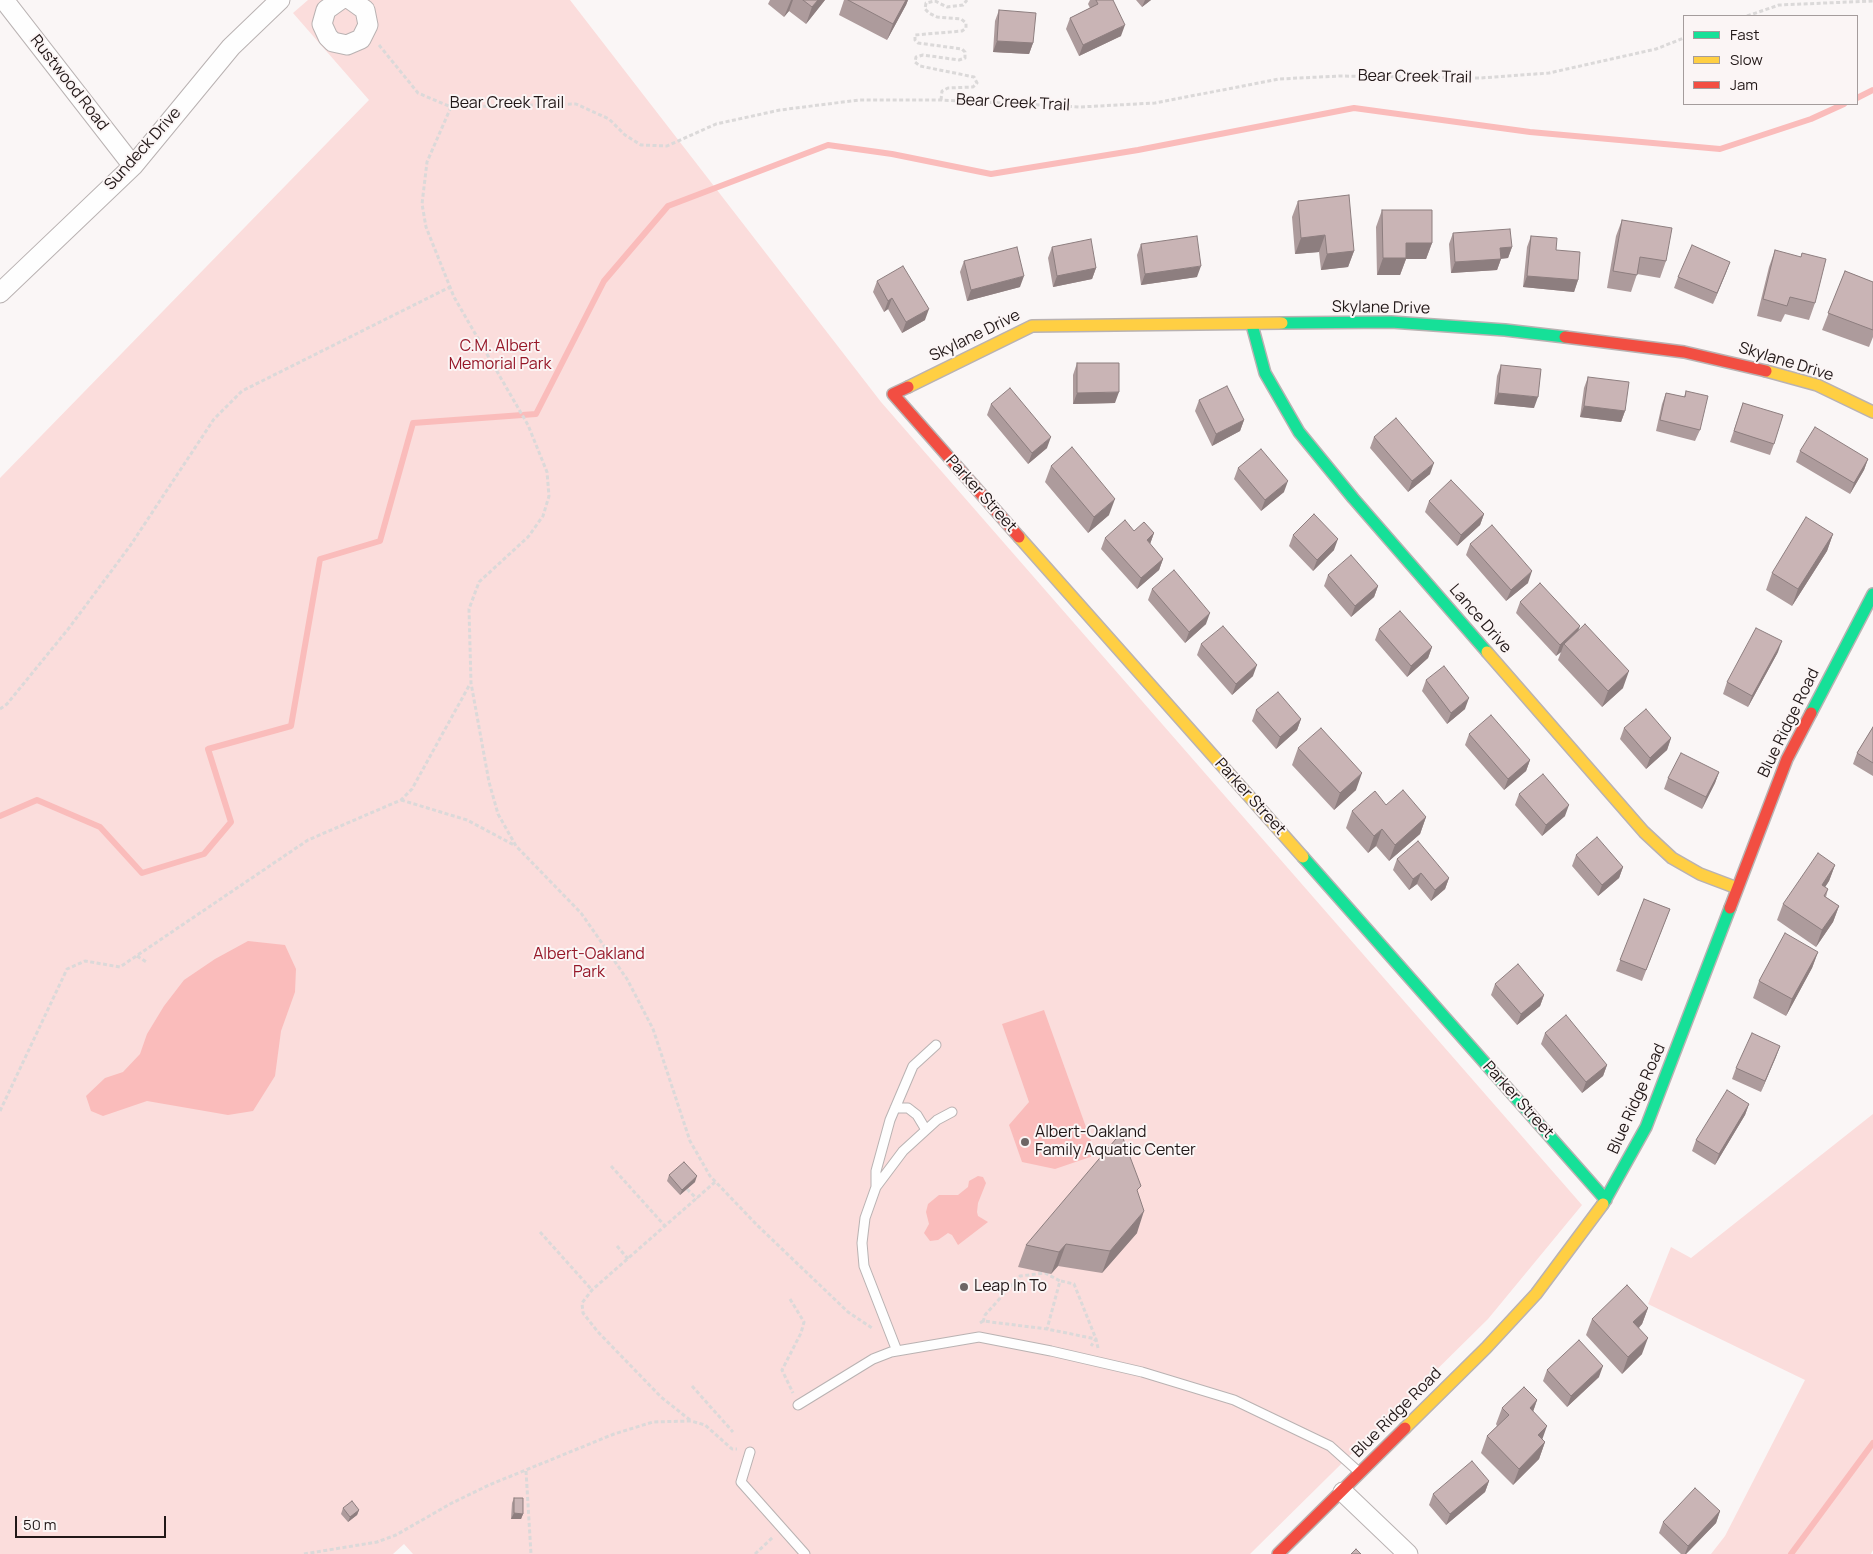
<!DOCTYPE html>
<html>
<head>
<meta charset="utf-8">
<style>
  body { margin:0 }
  #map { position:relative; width:1873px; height:1554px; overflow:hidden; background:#faf6f6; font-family:Manrope,sans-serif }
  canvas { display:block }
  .legend { position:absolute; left:1683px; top:15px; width:175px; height:90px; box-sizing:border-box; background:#fbf5f5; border:1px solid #a49c9c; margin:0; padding:6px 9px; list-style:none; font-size:15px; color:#211717 }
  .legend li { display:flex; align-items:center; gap:10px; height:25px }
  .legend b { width:25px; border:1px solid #a49c9c }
  .scale { position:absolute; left:15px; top:1516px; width:151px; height:22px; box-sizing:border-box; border:2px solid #211717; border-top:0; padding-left:6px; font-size:15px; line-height:18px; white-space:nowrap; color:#211717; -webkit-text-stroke:4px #fbf5f5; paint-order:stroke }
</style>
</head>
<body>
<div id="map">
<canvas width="1873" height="1554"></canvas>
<ul class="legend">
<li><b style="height:6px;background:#16e098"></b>Fast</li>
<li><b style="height:6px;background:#ffcf43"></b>Slow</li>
<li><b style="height:6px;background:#f24e42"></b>Jam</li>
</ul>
<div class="scale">50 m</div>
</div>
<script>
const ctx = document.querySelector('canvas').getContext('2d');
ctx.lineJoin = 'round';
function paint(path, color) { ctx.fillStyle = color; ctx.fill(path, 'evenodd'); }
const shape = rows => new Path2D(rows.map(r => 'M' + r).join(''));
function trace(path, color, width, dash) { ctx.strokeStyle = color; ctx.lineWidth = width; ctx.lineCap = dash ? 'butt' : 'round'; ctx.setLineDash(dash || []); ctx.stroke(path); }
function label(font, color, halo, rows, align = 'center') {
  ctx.font = font + ' Manrope,sans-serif'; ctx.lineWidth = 4; ctx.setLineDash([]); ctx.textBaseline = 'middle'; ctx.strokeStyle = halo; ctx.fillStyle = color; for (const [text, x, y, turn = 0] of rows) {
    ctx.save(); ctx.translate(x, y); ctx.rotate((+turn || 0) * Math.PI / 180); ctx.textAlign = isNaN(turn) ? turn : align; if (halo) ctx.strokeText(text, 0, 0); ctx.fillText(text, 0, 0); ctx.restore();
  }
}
const green = shape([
  [308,0,570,0,881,402,1582,1205,1488,1319,1250,1554,413,1554,404,1544,393,1554,0,1554,0,478,369,100,293,13],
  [1873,1114,1873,1550,1871,1554,1711,1554,1725,1536,1805,1380,1648,1304,1671,1247,1691,1258]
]);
const water = shape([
  [248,941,285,945,296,969,295,992,281,1031,275,1076,253,1111,228,1115,147,1101,103,1116,91,1111,86,1096,105,1078,123,1072,140,1054,147,1034,164,1006,184,980,215,959],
  [1044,1010,1096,1155,1055,1169,1022,1162,1009,1125,1029,1102,1002,1024],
  [978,1176,983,1177,986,1183,978,1203,977,1212,978,1216,988,1222,958,1245,952,1235,948,1233,938,1240,930,1241,924,1233,929,1224,926,1212,928,1204,939,1195,958,1195,968,1187,969,1181]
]);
const stream = shape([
  [1857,98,1873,90],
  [0,816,37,800,100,827,142,873,204,854,231,822,208,749,291,726,320,559,380,541,413,423,536,414,604,281,668,206,828,145,892,154,991,174,1138,150,1354,108,1530,132,1720,149,1811,119,1844,104],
  [1791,1554,1873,1443]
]);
const path = shape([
  [1747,16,1779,5,1873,1],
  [379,45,418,93,451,107,576,104,609,119,625,135,641,145,667,146,716,124,780,110,859,100,941,100,1080,107,1155,103,1279,79,1340,76,1480,78,1549,73,1656,49,1684,38],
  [941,100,942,91,948,88,973,87,977,83,974,77,920,66,915,62,916,57,923,55,959,60,965,58,965,52,962,49,918,43,915,40,915,35,962,31,966,28,966,23,961,19,937,17,929,13,925,9,926,3,935,1,947,7,963,5,967,0],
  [451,107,427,162,422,204,426,227,454,297,528,425,547,472,549,496,543,516,528,537,479,582,469,609,471,683,489,782,498,814,516,846,581,913,627,979,653,1029,690,1141,710,1176,757,1225,848,1312,872,1328],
  [0,709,7,704,69,628,130,546,214,419,242,391,450,287],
  [401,800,467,820,514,845],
  [137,956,148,963],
  [0,1111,67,969,85,961,120,967,308,840,401,800,412,789,470,684],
  [611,1166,665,1226],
  [687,1189,697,1199],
  [540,1232,592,1290],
  [617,1246,628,1259],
  [1061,1281,1074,1284,1096,1339,1091,1346],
  [790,1299,804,1322,801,1333,782,1370,793,1393],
  [983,1322,985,1315,1020,1276,1045,1273,1060,1281,1047,1329],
  [980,1323,983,1321,1047,1329,1096,1339,1098,1348],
  [692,1386,733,1432],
  [690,1420,661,1397,598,1332,583,1313,582,1303,592,1290,715,1182],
  [526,1471,531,1554],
  [304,1554,377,1542,396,1535,450,1504,489,1485,614,1434,653,1422,691,1421,705,1425,732,1449,737,1449],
  [755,1554,773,1537]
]);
const lane = shape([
  [895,1108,908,1108,917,1115,926,1130],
  [876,1187,876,1171,890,1120,913,1066,936,1045],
  [897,1351,864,1266,862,1243,865,1218,876,1187,903,1151,937,1120,952,1112],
  [798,1405,873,1359,891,1352,979,1337,1051,1351,1142,1372,1234,1400,1330,1446,1359,1472],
  [750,1452,741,1482,805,1554]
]);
const street = shape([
  [4,0,133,166],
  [340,0,326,10,322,24,328,37,333,42,347,45,361,39,368,25,365,10,351,0],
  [0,293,133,166,231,47,280,0],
  [1343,1492,1408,1554]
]);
const fast = shape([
  [1282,323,1391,322,1505,330,1565,337],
  [1252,325,1265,373,1299,432,1353,498,1487,652],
  [1811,713,1873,594],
  [1303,857,1606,1200],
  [1603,1204,1646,1127,1730,908]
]);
const slow = shape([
  [1766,371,1817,385,1873,412],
  [908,387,1032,326,1282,323],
  [1019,537,1303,857],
  [1487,652,1644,832,1672,858,1700,874,1737,888],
  [1405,1428,1486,1348,1536,1294,1603,1204]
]);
const jam = shape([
  [1565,337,1684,352,1766,371],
  [908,387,893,394,1019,537],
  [1730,908,1787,759,1811,713],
  [1278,1554,1405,1428]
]);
const wall = shape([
  [770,0,825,0,806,24,789,11,784,17,768,4],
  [844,0,908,0,906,5,887,40,839,15],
  [1090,0,1113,0,1121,36,1079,56,1066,29,1070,18,1090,8,1088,4],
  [1136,0,1151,0,1142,7],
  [999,10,1033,43,1029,54,993,52,995,21],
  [1298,201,1354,251,1348,267,1321,270,1319,252,1295,254,1292,217],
  [1382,210,1432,243,1426,259,1406,259,1400,275,1377,275,1376,227],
  [1622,220,1666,261,1660,278,1637,274,1631,292,1607,288,1616,236],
  [1453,233,1512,247,1508,258,1501,259,1497,270,1451,273,1449,244],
  [1531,236,1578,280,1574,292,1523,287,1527,247],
  [1141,244,1197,277,1141,285,1137,255],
  [1052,247,1096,268,1092,279,1053,287,1048,258],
  [1775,250,1815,303,1809,320,1785,314,1781,322,1757,316,1769,267],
  [964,261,1020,287,967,301,960,272],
  [1730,262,1713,304,1674,288,1678,277],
  [1845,271,1873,282,1873,337,1869,347,1822,330],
  [877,281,925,320,902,333,888,309,884,312,873,292],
  [1077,363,1115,403,1073,404,1073,375],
  [1501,365,1534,408,1494,404,1497,376],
  [1588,377,1625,411,1621,422,1580,417,1584,388],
  [1686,391,1700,430,1695,441,1656,431,1662,404,1666,393,1684,397],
  [1199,400,1244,420,1240,431,1212,446,1195,411],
  [1743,403,1774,444,1770,455,1730,442],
  [991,404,1047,448,1028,464,987,415],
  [1374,437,1430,474,1408,492,1370,448],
  [1800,451,1868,459,1864,470,1850,494,1796,462],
  [1051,466,1109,515,1088,533,1045,482],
  [1238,468,1284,492,1261,511,1234,479],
  [1429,501,1484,514,1480,525,1457,546,1425,512],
  [1134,531,1154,533,1150,544,1163,559,1159,570,1137,589,1101,549,1105,538],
  [1833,534,1827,551,1792,606,1766,590,1772,573],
  [1293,535,1334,550,1313,571,1289,546],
  [1470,544,1528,583,1506,601,1466,555],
  [1328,575,1378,586,1374,597,1351,617,1324,586],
  [1152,589,1206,624,1185,643,1148,600],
  [1520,602,1579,630,1623,688,1602,707,1558,660,1561,652,1556,656,1516,613],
  [1379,629,1432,647,1428,658,1407,677,1375,640],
  [1201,644,1253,676,1232,695,1197,655],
  [1778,652,1748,707,1723,694,1727,682],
  [1426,680,1465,709,1447,724,1422,691],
  [1256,710,1301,719,1297,730,1276,749,1252,721],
  [1873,727,1873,776,1853,764,1857,753],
  [1624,728,1671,738,1667,750,1646,769,1620,739],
  [1469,734,1530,760,1526,771,1504,790,1465,745],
  [1298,748,1356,790,1334,810,1292,765],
  [1719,772,1715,783,1702,809,1664,789,1668,778],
  [1519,794,1565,816,1542,836,1515,805],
  [1386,805,1426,817,1420,834,1389,861,1376,846,1368,853,1346,828,1352,811],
  [1576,855,1623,867,1619,878,1598,896,1572,866],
  [1397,859,1449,878,1445,889,1431,901,1417,884,1409,890,1393,870],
  [1835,865,1829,881,1825,887,1828,889,1826,897,1839,906,1833,922,1816,947,1777,920,1783,904],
  [1644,899,1670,909,1642,981,1616,971],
  [1818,952,1812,968,1786,1016,1753,998,1759,981],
  [1495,984,1544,995,1540,1006,1517,1025,1491,995],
  [1545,1033,1607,1065,1603,1076,1582,1093,1541,1044],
  [1780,1046,1761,1092,1732,1079,1736,1068],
  [1749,1104,1745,1115,1715,1165,1692,1151,1696,1140],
  [669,1175,695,1182,680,1195,667,1181],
  [1138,1193,1137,1233,1102,1273,1058,1266,1051,1274,1018,1267,1026,1245],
  [1648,1308,1642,1324,1639,1328,1642,1354,1622,1374,1586,1335,1592,1319],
  [1547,1370,1599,1377,1567,1407,1543,1381],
  [1537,1400,1533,1412,1542,1440,1545,1442,1539,1459,1513,1485,1481,1453,1487,1436,1497,1426,1496,1424,1502,1408],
  [1489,1481,1485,1492,1446,1525,1429,1505,1433,1494],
  [514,1498,523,1514,521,1519,511,1519,512,1503],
  [343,1508,359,1510,357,1515,348,1522,341,1514],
  [1720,1511,1716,1523,1686,1554,1681,1554,1659,1533,1663,1522]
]);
const shadedWall = shape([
  [791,0,793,0,789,11,784,17],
  [818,0,825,0,806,24,812,7],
  [906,0,908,0,906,5,887,40,893,24],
  [1145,0,1151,0,1142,7],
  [1125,25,1121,36,1079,56,1083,45],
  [997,41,1033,43,1029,54,993,52],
  [1325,235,1319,252,1295,254,1301,238],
  [1406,243,1432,243,1426,259,1406,259,1400,275,1377,275,1383,258],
  [1512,247,1508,258,1496,259,1500,248],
  [1354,251,1348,267,1321,270,1327,254],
  [1501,259,1497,270,1451,273,1455,262],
  [1730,262,1726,273,1713,304,1717,293],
  [1201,266,1197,277,1141,285,1145,274],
  [1096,268,1092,279,1053,287,1057,276],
  [1024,276,1020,287,967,301,971,290],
  [1527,276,1578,280,1574,292,1523,287],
  [892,298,888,309,884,312,888,301],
  [929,309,925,320,902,333,906,322],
  [1119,392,1115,403,1073,404,1077,393],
  [1498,393,1538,397,1534,408,1494,404],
  [1584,406,1625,411,1621,422,1580,417],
  [1244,420,1240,431,1212,446,1216,434],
  [1051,437,1047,448,1028,464,1032,453],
  [1868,459,1864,470,1850,494,1854,483],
  [1434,463,1430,474,1408,492,1412,481],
  [1288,481,1284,492,1261,511,1265,500],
  [1115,499,1109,515,1088,533,1094,517],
  [1484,514,1480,525,1457,546,1461,535],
  [1154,533,1150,544,1147,540],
  [1833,534,1827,551,1792,606,1798,589],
  [1338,539,1334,550,1313,571,1317,560],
  [1163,559,1159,570,1137,589,1141,578],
  [1532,571,1528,583,1506,601,1511,590],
  [1378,586,1374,597,1351,617,1355,606],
  [1210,613,1206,624,1185,643,1189,632],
  [1580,626,1576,637,1564,644,1561,652,1556,656,1560,645],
  [1782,641,1778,652,1748,707,1752,696],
  [1432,647,1428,658,1407,677,1411,666],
  [1257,665,1253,676,1232,695,1236,684],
  [1629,671,1623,688,1602,707,1608,691],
  [1469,698,1465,709,1447,724,1451,713],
  [1301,719,1297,730,1276,749,1280,737],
  [1671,738,1667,750,1646,769,1650,758],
  [1530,760,1526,771,1504,790,1508,779],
  [1719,772,1715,783,1702,809,1706,797],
  [1362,773,1356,790,1334,810,1340,793],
  [1569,805,1565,816,1542,836,1546,825],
  [1426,817,1420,834,1389,861,1395,845],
  [1382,829,1376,846,1368,853,1374,836],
  [1835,865,1829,881,1816,901,1822,885],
  [1623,867,1619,878,1598,896,1602,885],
  [1421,873,1417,884,1409,890,1413,879],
  [1449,878,1445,889,1431,901,1435,890],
  [1839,906,1833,922,1816,947,1822,930],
  [1818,952,1812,968,1786,1016,1792,999],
  [1544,995,1540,1006,1517,1025,1521,1014],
  [1780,1046,1776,1057,1761,1092,1765,1081],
  [1607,1065,1603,1076,1582,1093,1586,1082],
  [1749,1104,1745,1115,1715,1165,1719,1154],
  [697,1176,695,1182,680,1195,682,1190],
  [1144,1211,1137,1233,1102,1273,1110,1251],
  [1066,1244,1058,1266,1051,1274,1059,1252],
  [1648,1308,1642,1324,1627,1339,1633,1322],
  [1648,1338,1642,1354,1622,1374,1628,1357],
  [1603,1366,1599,1377,1567,1407,1571,1396],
  [1537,1400,1531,1417,1530,1408],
  [1547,1426,1541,1443,1538,1435],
  [1545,1442,1539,1459,1513,1485,1519,1469],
  [1489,1481,1485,1492,1446,1525,1450,1514],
  [359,1510,357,1515,348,1522,350,1517],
  [1720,1511,1716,1523,1686,1554,1685,1554,1688,1546],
  [514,1513,523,1514,521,1519,511,1519]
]);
const building = shape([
  [803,0,818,0,812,7,803,0],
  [848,0,906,0,893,24,848,0],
  [1096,0,1113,0,1125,25,1083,45,1070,18,1098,4,1096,0],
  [999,10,1036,13,1033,43,997,41,999,10],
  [1349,195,1354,251,1327,254,1325,235,1301,238,1298,201,1349,195],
  [1382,210,1432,210,1432,243,1406,243,1406,258,1383,258,1382,210],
  [1622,220,1672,228,1666,261,1640,257,1637,275,1613,271,1622,220],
  [1510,229,1512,247,1500,248,1501,259,1455,262,1453,233,1510,229],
  [1197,236,1201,266,1145,274,1141,244,1197,236],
  [1531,236,1557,238,1556,250,1580,252,1578,280,1527,276,1531,236],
  [1091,239,1096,268,1057,276,1052,247,1091,239],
  [1692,245,1730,262,1717,293,1678,277,1692,245],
  [1017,247,1024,276,971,290,964,261,1017,247],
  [1775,250,1801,257,1802,253,1826,259,1815,303,1790,297,1787,306,1763,299,1775,250],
  [903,266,929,309,906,322,892,298,888,301,877,281,903,266],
  [1845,271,1873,282,1873,330,1828,313,1845,271],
  [1077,363,1119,363,1119,392,1077,393,1077,363],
  [1501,365,1541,369,1538,397,1498,393,1501,365],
  [1588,377,1629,382,1625,411,1584,406,1588,377],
  [1227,386,1244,420,1216,434,1199,400,1227,386],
  [1010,388,1051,437,1032,453,991,404,1010,388],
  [1686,391,1708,396,1700,430,1660,420,1666,393,1685,397,1686,391],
  [1743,403,1783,415,1774,444,1734,431,1743,403],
  [1396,418,1434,463,1412,481,1374,437,1396,418],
  [1815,427,1868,459,1854,483,1800,451,1815,427],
  [1072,447,1115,499,1094,517,1051,466,1072,447],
  [1261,449,1288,481,1265,500,1238,468,1261,449],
  [1451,480,1484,514,1461,535,1429,501,1451,480],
  [1314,514,1338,539,1317,560,1293,535,1314,514],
  [1806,517,1833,534,1798,589,1772,573,1806,517],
  [1125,520,1134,531,1144,522,1154,533,1147,540,1163,559,1141,578,1105,538,1125,520],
  [1492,525,1532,571,1511,590,1470,544,1492,525],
  [1351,555,1378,586,1355,606,1328,575,1351,555],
  [1174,570,1210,613,1189,632,1152,589,1174,570],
  [1540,583,1580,626,1560,645,1520,602,1540,583],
  [1400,611,1432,647,1411,666,1379,629,1400,611],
  [1585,624,1629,671,1608,691,1564,644,1585,624],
  [1223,626,1257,665,1236,684,1201,644,1223,626],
  [1756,628,1782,641,1752,696,1727,682,1756,628],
  [1444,666,1469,698,1451,713,1426,680,1444,666],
  [1278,692,1301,719,1280,737,1256,710,1278,692],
  [1646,709,1671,738,1650,758,1624,728,1646,709],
  [1491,715,1530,760,1508,779,1469,734,1491,715],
  [1873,727,1873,763,1857,753,1873,727],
  [1321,728,1362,773,1340,793,1298,748,1321,728],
  [1681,753,1719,772,1706,797,1668,778,1681,753],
  [1543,774,1569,805,1546,825,1519,794,1543,774],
  [1403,790,1426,817,1395,845,1382,829,1374,836,1352,811,1375,791,1386,805,1403,790],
  [1597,837,1623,867,1602,885,1576,855,1597,837],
  [1418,841,1449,878,1435,890,1421,873,1413,879,1397,859,1418,841],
  [1818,853,1835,865,1822,885,1828,889,1824,896,1839,906,1822,930,1783,904,1818,853],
  [1644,899,1670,909,1646,970,1620,960,1644,899],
  [1785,933,1818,952,1792,999,1759,981,1785,933],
  [1518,964,1544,995,1521,1014,1495,984,1518,964],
  [1566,1015,1607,1065,1586,1082,1545,1033,1566,1015],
  [1752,1033,1780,1046,1765,1081,1736,1068,1752,1033],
  [1727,1090,1749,1104,1719,1154,1696,1140,1727,1090],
  [1121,1133,1141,1186,1137,1190,1144,1211,1110,1251,1066,1244,1059,1252,1026,1245,1121,1133],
  [684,1162,697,1176,682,1190,669,1175,684,1162],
  [1627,1285,1648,1308,1633,1322,1648,1338,1628,1357,1592,1319,1627,1285],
  [1579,1340,1603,1366,1571,1396,1547,1370,1579,1340],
  [1524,1387,1537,1400,1530,1408,1547,1426,1538,1435,1545,1442,1519,1469,1487,1436,1509,1415,1502,1408,1524,1387],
  [1472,1461,1489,1481,1450,1514,1433,1494,1472,1461],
  [1695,1488,1720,1511,1688,1546,1663,1522,1695,1488],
  [514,1498,523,1498,523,1514,514,1513,514,1498],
  [352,1501,359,1510,350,1517,343,1508,352,1501],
  [1356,1549,1361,1554,1351,1554,1356,1549]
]);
const markers = [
  [1025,1142,5,"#6d6565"],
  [964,1287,5,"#6d6565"]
];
const streetNames = [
  ["Bear Creek Trail",1415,77,1],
  ["Rustwood Road",69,83,52],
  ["Bear Creek Trail",1013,103,3],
  ["Bear Creek Trail",507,104],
  ["Sundeck Drive",143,149,-48],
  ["Skylane Drive",1381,308,1],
  ["Skylane Drive",975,336,-26],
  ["Skylane Drive",1786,362,17],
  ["Parker Street",981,494,48],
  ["Lance Drive",1480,619,49],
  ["Blue Ridge Road",1789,723,-64],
  ["Parker Street",1250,797,48],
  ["Blue Ridge Road",1637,1099,-66],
  ["Parker Street",1518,1100,48],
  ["Blue Ridge Road",1397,1413,-45]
];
const parkNames = [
  ["C.M. Albert",500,347],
  ["Memorial Park",500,365],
  ["Albert-Oakland",589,955],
  ["Park",589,973]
];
const poiNames = [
  ["Albert-Oakland",1035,1133],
  ["Family Aquatic Center",1035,1151],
  ["Leap In To",974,1287]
];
paint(green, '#fbdddc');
paint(water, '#fabcbb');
trace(stream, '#fabcbb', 6);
trace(lane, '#b9b2b2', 11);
trace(street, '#b9b2b2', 21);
trace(fast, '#b9b2b2', 14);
trace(slow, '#b9b2b2', 14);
trace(jam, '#b9b2b2', 14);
trace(path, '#dbd9d9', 3, [4, 2.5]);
trace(lane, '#fefefe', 9);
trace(street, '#fefefe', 19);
trace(fast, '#16e098', 11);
trace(slow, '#ffcf43', 11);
trace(jam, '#f24e42', 11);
paint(wall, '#ad9b9c');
paint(shadedWall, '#8d7e7f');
paint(building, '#c9b4b5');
trace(building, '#8d7e7f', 1);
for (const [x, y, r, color] of markers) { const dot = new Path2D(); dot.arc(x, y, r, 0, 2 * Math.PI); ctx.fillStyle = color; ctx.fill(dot); trace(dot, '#fbf5f5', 2); }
label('16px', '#211717', '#fbf5f5', streetNames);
label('16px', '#961829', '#fbf5f5', parkNames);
label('16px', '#211717', '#fbf5f5', poiNames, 'left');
</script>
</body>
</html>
